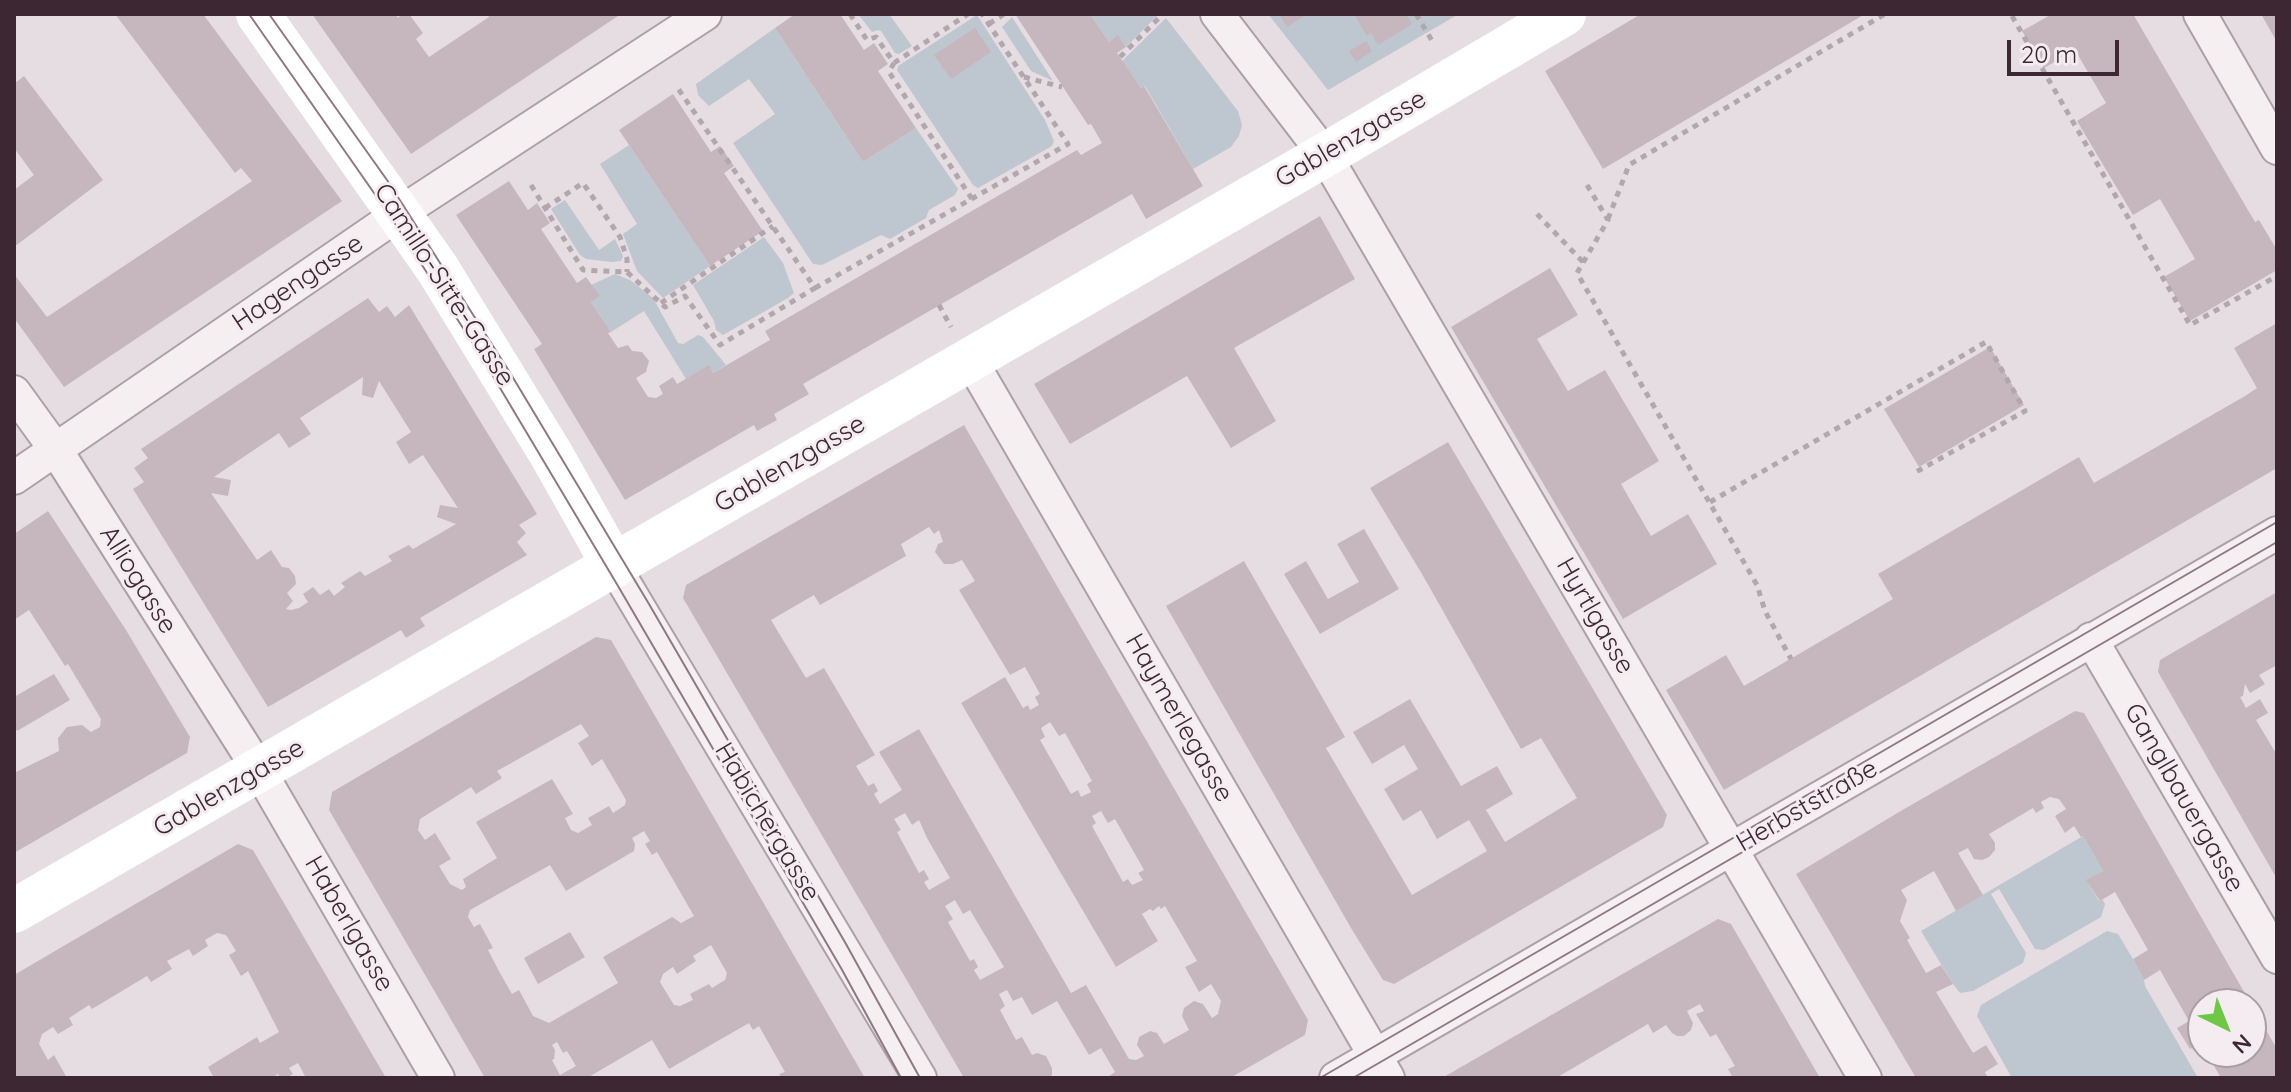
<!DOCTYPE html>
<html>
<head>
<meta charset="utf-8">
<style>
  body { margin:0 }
  #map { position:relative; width:2291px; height:1092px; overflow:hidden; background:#e6dde2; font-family:Quicksand,sans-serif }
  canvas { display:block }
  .frame { position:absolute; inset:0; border:16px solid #3c2732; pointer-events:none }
  .north { position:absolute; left:2187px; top:988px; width:80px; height:80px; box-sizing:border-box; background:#f4ecf1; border:2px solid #aa9da5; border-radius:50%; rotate:137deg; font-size:22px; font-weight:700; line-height:32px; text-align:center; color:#3c2732 }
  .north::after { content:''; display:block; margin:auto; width:28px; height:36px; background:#6ec746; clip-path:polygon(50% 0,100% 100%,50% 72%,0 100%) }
  .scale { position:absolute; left:2007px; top:40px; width:112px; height:36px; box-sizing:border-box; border:4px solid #3c2732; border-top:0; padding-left:10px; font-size:24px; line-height:28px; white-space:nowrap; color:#3c2732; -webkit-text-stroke:6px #f4ecf1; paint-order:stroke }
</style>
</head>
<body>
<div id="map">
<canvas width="2291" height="1092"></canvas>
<div class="frame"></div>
<div class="north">N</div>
<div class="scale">20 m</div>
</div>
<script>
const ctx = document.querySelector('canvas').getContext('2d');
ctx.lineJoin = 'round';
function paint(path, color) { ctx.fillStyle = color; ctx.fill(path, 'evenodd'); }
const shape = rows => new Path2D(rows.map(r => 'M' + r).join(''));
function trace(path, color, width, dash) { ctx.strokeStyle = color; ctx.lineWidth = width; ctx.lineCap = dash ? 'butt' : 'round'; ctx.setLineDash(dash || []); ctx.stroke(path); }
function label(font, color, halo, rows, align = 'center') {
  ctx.font = font + ' Quicksand,sans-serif'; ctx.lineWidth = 6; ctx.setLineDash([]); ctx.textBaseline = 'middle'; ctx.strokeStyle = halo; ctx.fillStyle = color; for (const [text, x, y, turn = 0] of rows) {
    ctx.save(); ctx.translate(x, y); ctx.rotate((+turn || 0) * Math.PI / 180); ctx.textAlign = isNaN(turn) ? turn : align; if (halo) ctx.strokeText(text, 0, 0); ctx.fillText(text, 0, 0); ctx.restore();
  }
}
const green = shape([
  [858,14,889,14,912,46,899,54,895,53,881,31,878,30,872,32],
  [1090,14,1159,14,1126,47,1118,36,1109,42],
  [1268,14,1459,14,1328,90],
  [977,15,1045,120,1054,141,1052,146,978,188,973,185,897,70,898,66],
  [1012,17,1053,81,1031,71,1002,27],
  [1166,18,1238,111,1242,125,1239,136,1231,147,1193,169,1145,86,1141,88,1122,61],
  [775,28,863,162,916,128,958,189,955,195,929,210,926,218,890,239,881,235,822,265,813,264,733,143,775,114,749,79,709,106,698,95,696,84],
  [629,145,710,266,663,298,637,271,623,234,637,224,600,164],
  [565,200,599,250,615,239,623,256,621,261,612,262,586,259,580,255,551,209],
  [764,237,783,263,794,293,788,298,723,335,716,330,714,321,693,285],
  [615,274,630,280,653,298,678,343,683,344,698,335,703,337,726,365,713,373,709,366,686,379,644,311,611,332,591,302,599,296,591,285],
  [2083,836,2103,871,2087,881,2099,901,2103,900,2105,904,2101,917,2044,950,2035,949,1999,889,1991,894,2026,953,2023,963,1973,991,1960,993,1953,984,1921,931],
  [2107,931,2118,934,2133,959,2144,980,2145,986,2198,1078,2012,1078,1977,1016,1981,1005]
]);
const building = shape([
  [115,14,203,14,342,201,64,387,14,318,14,274,47,317,252,181,241,168,235,173],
  [312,14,395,14,398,18,402,14,409,14,423,33,416,39,429,57,489,17,487,14,621,14,411,154],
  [795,14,840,14,864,50,874,43,888,64,878,71,916,128,863,162,775,28],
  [1015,14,1090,14,1109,42,1118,35,1126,47,1117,53,1141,88,1144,86,1203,186,1146,219,1132,194,803,384,809,394,774,414,777,420,757,431,754,425,625,500,534,349,542,344,456,215,509,181,528,210,537,203,550,223,541,229,577,283,586,277,600,296,591,302,611,332,608,333,618,348,628,345,632,351,642,352,649,361,646,372,636,378,648,397,656,398,663,394,659,386,673,377,677,384,709,365,713,373,770,340,765,331,1077,150,1081,155,1102,143,1091,124,1088,125],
  [1279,14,1308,14,1287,27],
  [1354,14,1406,14,1412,24,1378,45,1371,33,1367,36],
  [1641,14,1865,14,1603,169,1545,71],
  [2052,14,2133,14,2255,222,2259,220,2277,250,2277,270,2190,321,2164,277,2195,259,2160,199,2133,215,2077,121,2106,103,2075,50,2044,68,2022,31],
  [2261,14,2277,14,2277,42],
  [975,28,991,52,951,79,934,55],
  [1366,41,1372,51,1356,62,1349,51],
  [24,76,103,180,14,247,14,190,34,175,14,148,14,84],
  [673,94,711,152,720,146,734,166,724,173,763,231,710,266,619,130],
  [1320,216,1355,279,1234,348,1276,421,1231,448,1187,376,1070,444,1034,384],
  [1550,268,1578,315,1537,339,1568,391,1605,370,1659,461,1621,484,1651,536,1688,514,1717,564,1623,619,1451,327],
  [368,298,379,312,387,306,395,317,409,305,537,514,519,525,526,533,517,542,527,555,420,618,425,626,406,638,401,630,268,707,133,489,144,482,134,468,148,458,141,449],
  [363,377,362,395,373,398,379,381,411,432,396,442,409,464,423,455,458,508,440,505,437,517,456,524,413,549,409,545,388,556,392,561,365,576,360,571,341,583,345,587,334,596,329,589,320,595,313,587,303,594,308,602,299,608,291,610,286,609,293,601,287,593,296,584,295,576,289,568,282,567,271,550,257,560,211,493,228,496,231,480,214,477,279,433,289,448,311,434,300,418],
  [2277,323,2277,468,1724,790,1666,690,1726,655,1744,686,1893,599,1878,574,2079,457,2094,483,2245,396,2257,388,2234,348],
  [1990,347,2024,405,1919,467,1884,409],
  [964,425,1308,1020,1305,1035,1230,1078,1106,1078,1115,1072,1101,1048,1089,1055,1057,1001,1032,1015,1022,997,1013,1001,1007,990,999,994,1005,1006,1000,1010,1016,1040,1022,1037,1032,1055,1037,1053,1046,1056,1052,1068,1052,1075,1048,1078,964,1078,683,598,686,585],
  [929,527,934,534,939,530,943,542,938,544,935,552,944,564,953,564,962,560,975,581,959,590,1010,675,1025,667,1040,694,1035,697,1039,705,1030,710,1028,705,1023,708,1005,677,961,703,1116,967,1158,941,1142,914,1150,909,1153,911,1159,906,1161,909,1165,906,1197,961,1185,967,1199,992,1211,984,1221,1001,1218,1014,1212,1018,1203,1004,1194,1001,1184,1008,1182,1016,1189,1030,1164,1044,1157,1033,1150,1031,1139,1037,1137,1045,1144,1056,1136,1060,1129,1059,1086,985,1071,993,919,729,879,752,902,790,880,804,874,794,878,791,874,783,868,786,856,766,875,755,824,668,806,678,771,620,814,595,820,605,906,556,901,544],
  [1050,722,1059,736,1065,733,1092,781,1087,784,1091,792,1081,797,1078,790,1071,794,1040,740,1045,737,1041,728],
  [1101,811,1108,823,1115,819,1144,870,1138,873,1143,880,1132,885,1128,879,1123,882,1092,826,1096,823,1092,816],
  [905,813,912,825,919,820,927,838,950,878,929,890,924,882,929,879,924,870,919,873,897,832,901,830,894,819],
  [955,900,963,914,970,910,1004,967,980,980,974,970,978,967,974,959,970,961,948,922,953,919,945,906],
  [1448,442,1667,815,1663,827,1394,984,1383,980,1351,928,1166,606,1244,561,1345,737,1326,748,1412,895,1487,851,1469,820,1437,839,1421,810,1403,821,1384,789,1418,769,1404,745,1372,764,1353,732,1410,699,1461,786,1497,766,1513,794,1486,810,1505,842,1577,798,1541,738,1521,749,1422,574,1370,488],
  [48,511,126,630,190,737,187,753,14,853,14,773,59,751,58,738,67,727,82,725,91,732,100,727,101,719,68,664,65,666,29,610,14,620,14,534],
  [1364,529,1399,589,1320,634,1284,574,1306,561,1328,599,1359,582,1337,544],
  [2277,592,2277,665,2259,675,2265,684,2250,693,2245,684,2243,696,2240,697,2246,708,2260,699,2268,713,2256,720,2277,755,2277,879,2158,672,2160,660],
  [596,637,611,640,865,1078,782,1078,779,1074,785,1072,759,1026,753,1030,749,1023,669,1069,652,1040,587,1078,485,1078,329,810,332,792],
  [581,724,589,736,578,743,592,766,602,759,626,800,625,805,613,813,609,806,588,818,592,825,578,833,571,830,565,818,573,814,552,779,476,822,497,858,463,879,466,887,462,890,450,884,439,866,451,859,435,833,425,840,418,830,420,819,471,787,476,794,502,778,497,771],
  [644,831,650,841,645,844,652,855,657,852,694,916,681,923,672,917,603,957,618,983,549,1023,533,1016,519,990,512,994,500,973,488,950,493,948,480,924,474,927,468,917,470,910,550,865,566,891,634,851,635,844,632,838],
  [711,945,727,973,725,980,712,988,709,984,690,994,693,1000,680,1006,674,1005,660,982,663,974,673,967,677,974,696,961,693,956],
  [557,1042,563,1053,567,1051,576,1066,560,1075,552,1060,554,1059,555,1050,552,1045],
  [54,674,70,700,17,731,14,726,14,697],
  [2075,711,2084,713,2251,1004,2203,1004,2203,1047,2200,1042,2190,1049,2177,1028,2189,1021,2160,970,2144,980,2133,959,2148,950,2115,892,2100,901,2086,880,2103,871,2083,836,2081,837,2074,826,2065,833,2055,816,2066,809,2059,799,2050,797,2041,802,2044,808,2036,813,2033,808,1989,834,1995,843,1995,850,1989,857,1982,860,1974,859,1968,848,1958,853,1983,895,1956,911,1934,871,1901,890,1907,900,1900,921,1910,938,1907,940,1926,973,1941,965,1953,984,1936,992,1973,1053,1986,1045,1998,1064,1985,1072,1988,1078,1916,1078,1796,874,1899,812],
  [238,844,253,850,386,1078,306,1078,298,1063,289,1068,293,1074,286,1078,280,1078,278,1074,272,1078,214,1078,208,1067,257,1037,260,1043,279,1032,248,971,241,976,229,955,236,951,226,935,217,933,205,940,208,946,193,956,189,949,167,961,172,969,151,982,147,976,92,1009,89,1005,69,1018,73,1025,58,1034,53,1027,42,1034,39,1044,48,1060,54,1055,67,1078,14,1078,14,975],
  [1718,919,1731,924,1820,1078,1733,1078,1728,1069,1735,1066,1716,1034,1710,1037,1696,1014,1704,1011,1700,1004,1687,1011,1693,1023,1691,1030,1684,1036,1677,1036,1672,1033,1666,1025,1653,1033,1648,1024,1556,1078,1442,1078],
  [570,932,585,957,538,984,524,958],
  [2251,1004,2277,1049,2277,1078,2221,1078,2206,1052,2251,1052]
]);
const path = shape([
  [850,14,867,40,876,37,894,63,889,72,972,199],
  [1416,14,1434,44],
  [2012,16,2190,325,2277,276],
  [989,24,1004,14],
  [1120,57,1163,14],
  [894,63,968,14],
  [1024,77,1062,87],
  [531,185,583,270,627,272,665,307,685,296,720,345,815,288,677,87],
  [1587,185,1608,220,1577,273,1757,585,1765,611,1791,659],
  [545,208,583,183,620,237,627,259,627,272],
  [1537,214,1583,262],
  [1608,219,1629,165,1885,14],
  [815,288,1068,144,982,14],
  [661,303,773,226],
  [939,305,951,327],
  [1710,502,1986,342,2025,411,1916,472]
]);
const street = shape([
  [1217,14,1325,155,1865,1078],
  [2200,14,2277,148],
  [970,359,1388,1078],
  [14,392,56,450,259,770,438,1078],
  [14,478,406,209,705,14],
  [614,566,920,1078],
  [2091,639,2277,957],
  [1336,1078,2277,533]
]);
const secondary = shape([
  [258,14,437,268,551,454,614,566],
  [14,911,1325,155,1564,14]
]);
const tram = shape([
  [249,14,388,213,478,351,618,586,841,968,901,1078],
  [269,14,387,180,509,371,649,604,846,944,920,1078],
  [1320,1078,2277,522],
  [1353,1078,2277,542]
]);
const streetNames = [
  ["Gablenzgasse",1351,139,-30],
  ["Hagengasse",298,283,-34],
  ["Camillo-Sitte-Gasse",444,285,57],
  ["Gablenzgasse",790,464,-30],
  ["Alliogasse",138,580,58],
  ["Hyrtlgasse",1595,616,60],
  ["Haymerlegasse",1179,718,60],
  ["Gablenzgasse",229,788,-30],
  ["Ganglbauergasse",2184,798,60],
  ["Herbststraße",1807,806,-30],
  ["Habichergasse",767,822,59],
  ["Haberlgasse",349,924,60]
];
paint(green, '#bec6d0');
paint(building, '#c6b7bf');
trace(street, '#ac9fa6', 36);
trace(path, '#b2a7ad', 5, [6, 6]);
trace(street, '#f5eff2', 32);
trace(secondary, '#fff', 44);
trace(tram, '#8f7784', 2);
label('26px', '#3c2732', '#f4ecf1', streetNames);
</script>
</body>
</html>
